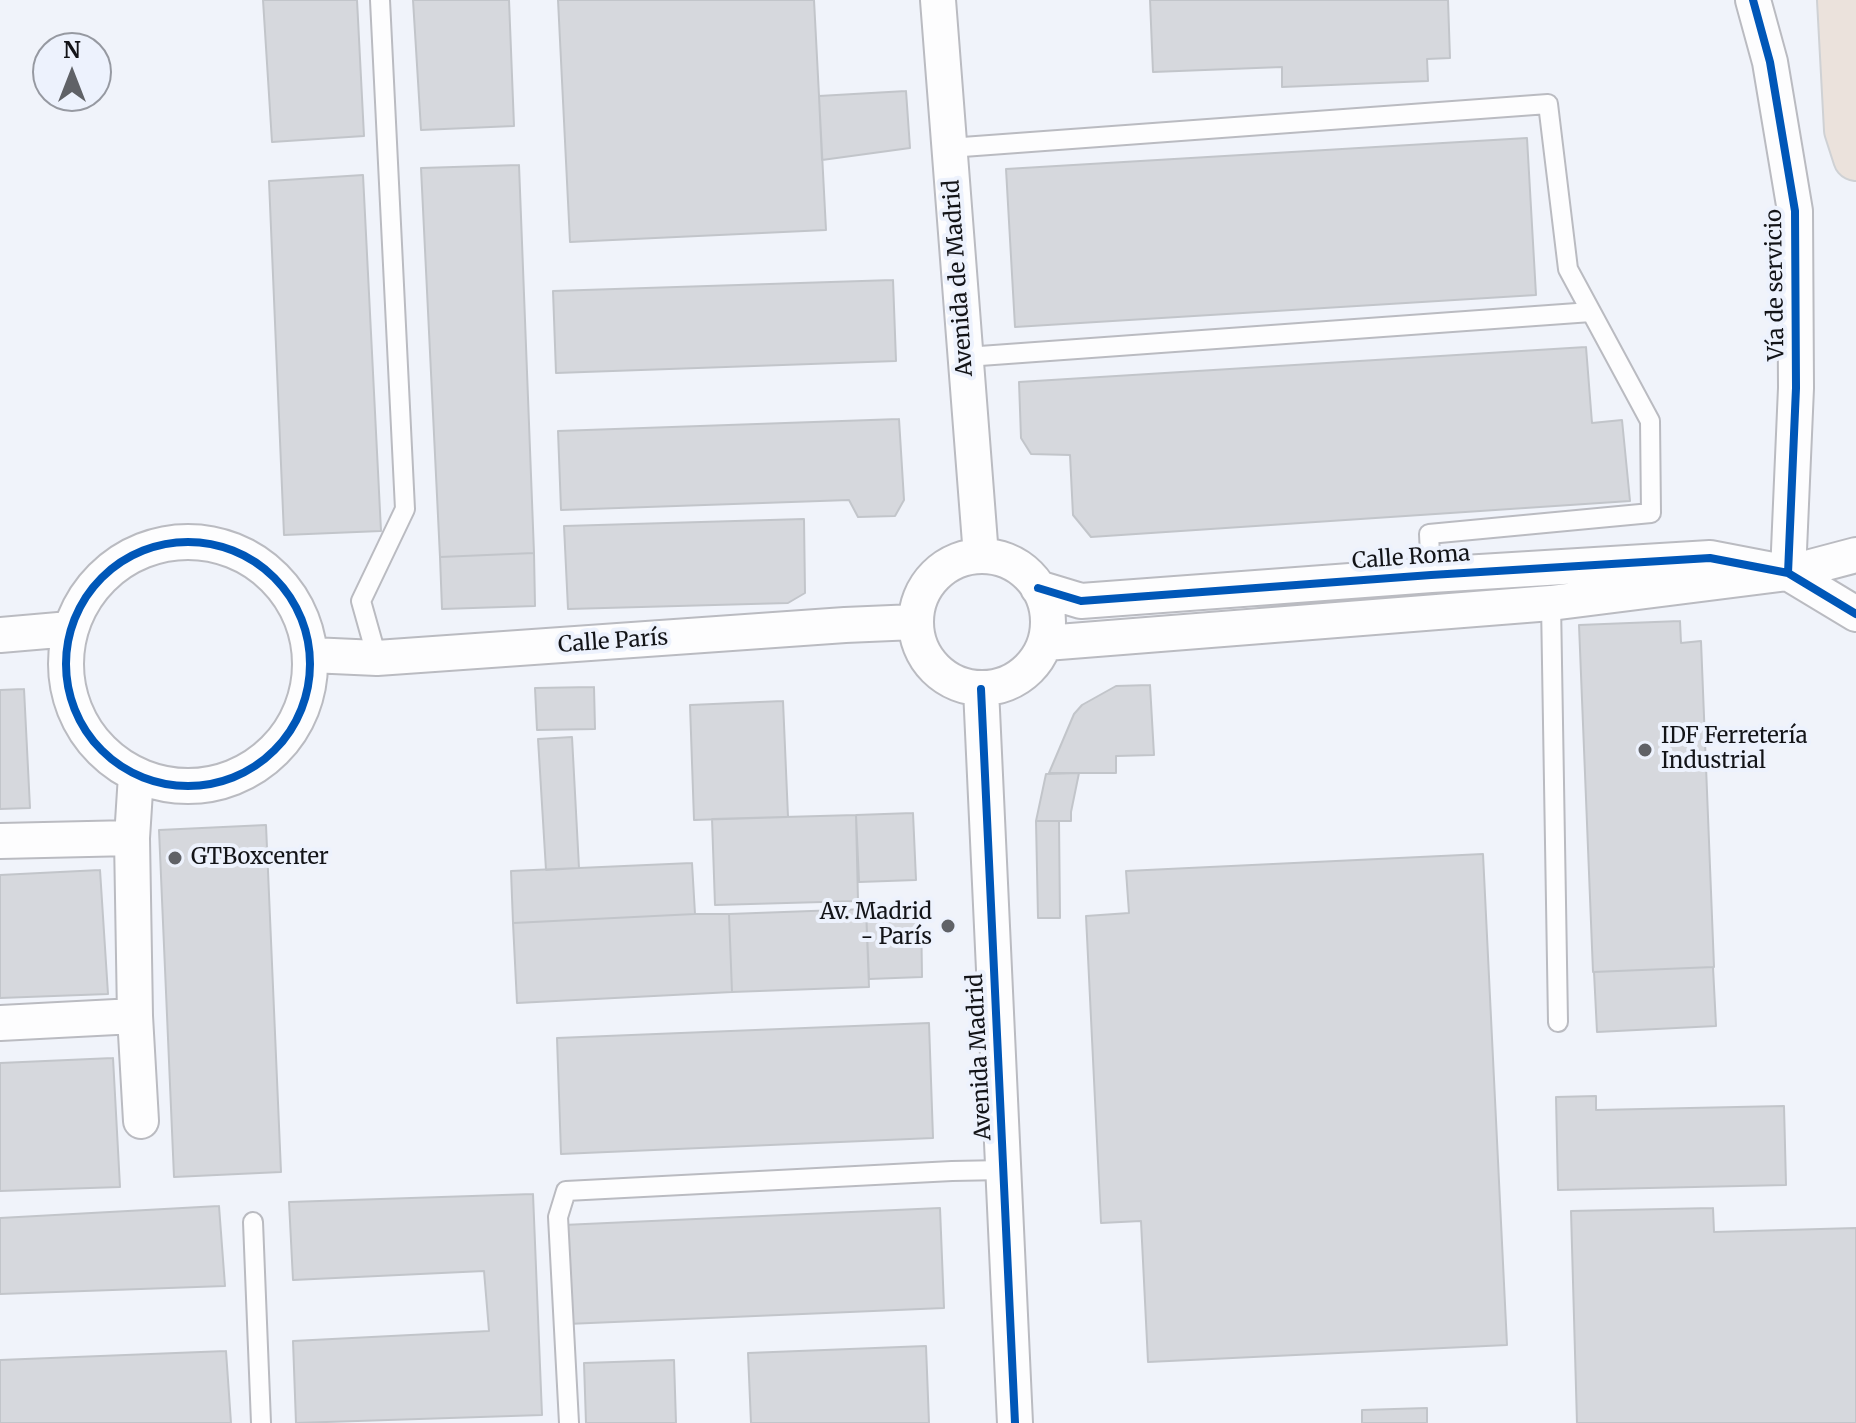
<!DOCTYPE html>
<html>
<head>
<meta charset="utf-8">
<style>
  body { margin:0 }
  #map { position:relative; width:1856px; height:1423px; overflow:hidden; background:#f0f3fa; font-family:Merriweather,serif }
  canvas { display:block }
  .north { position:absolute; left:32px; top:32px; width:80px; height:80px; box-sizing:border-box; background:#edf2fd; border:2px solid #9699a1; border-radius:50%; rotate:0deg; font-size:22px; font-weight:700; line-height:32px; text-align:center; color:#131418 }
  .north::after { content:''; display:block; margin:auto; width:28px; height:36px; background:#606267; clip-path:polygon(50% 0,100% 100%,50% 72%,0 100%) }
</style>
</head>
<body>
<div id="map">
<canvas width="1856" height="1423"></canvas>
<div class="north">N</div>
</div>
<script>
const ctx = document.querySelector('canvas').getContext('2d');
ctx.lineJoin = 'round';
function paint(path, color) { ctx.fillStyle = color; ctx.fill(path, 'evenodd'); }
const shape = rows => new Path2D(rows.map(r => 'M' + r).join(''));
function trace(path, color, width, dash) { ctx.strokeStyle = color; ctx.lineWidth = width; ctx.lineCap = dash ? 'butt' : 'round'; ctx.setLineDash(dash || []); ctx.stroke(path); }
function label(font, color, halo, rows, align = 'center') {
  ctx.font = font + ' Merriweather,serif'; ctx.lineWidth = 8; ctx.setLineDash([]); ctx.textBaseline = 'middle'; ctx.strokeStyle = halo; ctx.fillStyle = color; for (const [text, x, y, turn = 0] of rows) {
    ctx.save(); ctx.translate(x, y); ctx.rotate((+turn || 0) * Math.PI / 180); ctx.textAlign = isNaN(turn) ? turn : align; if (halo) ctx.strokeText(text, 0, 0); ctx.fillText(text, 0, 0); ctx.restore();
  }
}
const building = shape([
  [263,0,357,0,364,136,272,142,263,0],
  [413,0,509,0,514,126,421,130,413,0],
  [558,0,814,0,826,230,570,242,558,0],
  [1150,0,1448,0,1450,58,1427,59,1428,81,1282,87,1282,67,1153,72,1150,0],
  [906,91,910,148,822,160,819,96,906,91],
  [1527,138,1536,295,1015,327,1006,169,1527,138],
  [519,165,534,553,440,557,421,168,519,165],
  [363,175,381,531,284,535,269,181,363,175],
  [893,280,896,361,556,373,553,291,893,280],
  [1586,347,1592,423,1622,420,1630,501,1091,537,1073,515,1070,455,1031,454,1021,438,1019,382,1586,347],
  [899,419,904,500,895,516,858,517,849,500,561,510,558,431,899,419],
  [804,519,805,593,788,603,568,609,564,526,804,519],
  [534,553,535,606,442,609,440,557,534,553],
  [1680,621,1681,643,1701,641,1714,967,1593,972,1579,625,1680,621],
  [1150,685,1154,755,1116,756,1116,773,1049,773,1074,714,1082,705,1116,686,1150,685],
  [594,687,595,729,537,730,535,688,594,687],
  [24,689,30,808,0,809,0,690,24,689],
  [783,701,788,817,694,820,690,705,783,701],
  [572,737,579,868,546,870,538,739,572,737],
  [1079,773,1071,812,1071,821,1036,821,1046,774,1079,773],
  [913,813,916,880,859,882,856,815,913,813],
  [856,815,858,901,715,905,712,819,856,815],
  [1036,821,1059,821,1060,918,1038,918,1036,821],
  [266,825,281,1172,174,1177,159,830,266,825],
  [1483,854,1507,1345,1148,1362,1141,1221,1101,1223,1086,916,1129,913,1126,871,1483,854],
  [692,863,695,914,513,923,511,871,692,863],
  [100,870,108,994,0,998,0,875,100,870],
  [921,908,922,977,869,979,866,909,921,908],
  [866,909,869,987,732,992,729,914,866,909],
  [695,914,729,914,732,992,517,1003,513,923,695,914],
  [1713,967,1716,1026,1597,1032,1594,972,1713,967],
  [929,1023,933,1138,561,1154,557,1038,929,1023],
  [113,1058,120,1187,0,1191,0,1063,113,1058],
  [1596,1096,1596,1110,1784,1106,1786,1185,1558,1190,1556,1097,1596,1096],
  [533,1194,542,1415,296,1423,293,1341,489,1331,484,1271,293,1280,289,1202,533,1194],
  [219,1206,225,1286,0,1294,0,1218,219,1206],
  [940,1208,944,1308,567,1324,563,1225,940,1208],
  [1713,1208,1714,1232,1856,1228,1856,1423,1577,1423,1571,1211,1713,1208],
  [926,1346,929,1423,751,1423,748,1353,926,1346],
  [226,1351,231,1423,0,1423,0,1360,226,1351],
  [674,1360,676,1423,586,1423,584,1363,674,1360],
  [1427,1408,1427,1423,1362,1423,1362,1410,1427,1408]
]);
const lane = shape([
  [949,148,1548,104,1568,269,1650,421,1651,513,1429,534,1431,575],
  [966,357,1591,312],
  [1551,603,1558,1022],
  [377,658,361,601,405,509,380,0],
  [253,1222,261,1423],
  [569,1423,558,1217,566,1191,952,1171,1004,1170]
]);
const street = shape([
  [938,0,981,556],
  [1753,0,1770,62,1795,211,1796,388,1788,573],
  '66 664a122 122 0 1 1 244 0a122 122 0 1 1-244 0Z',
  '916 622a66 66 0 1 1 132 0a66 66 0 1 1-132 0Z',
  [1038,588,1081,601,1431,575,1710,558,1788,573,1856,614],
  [0,635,70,629],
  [1046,643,1551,603,1788,573,1856,555],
  [311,655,377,658,845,625,915,622],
  [981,689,1015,1423],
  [136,775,132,838,135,1016,141,1121],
  [0,841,132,838],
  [0,1023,135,1016]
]);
const highway = shape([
  [1840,0,1847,130,1856,158]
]);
const cycleway = shape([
  [1753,0,1770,62,1795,211,1796,388,1788,573],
  '66 664a122 122 0 1 1 244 0a122 122 0 1 1-244 0Z',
  [1038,588,1081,601,1431,575,1710,558,1788,573,1856,614],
  [981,689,1015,1423]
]);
const markers = [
  [1645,750,8,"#606267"],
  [175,858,8,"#606267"],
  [948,926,8,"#606267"]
];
const streetNames = [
  ["Avenida de Madrid",959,278,-94],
  ["Vía de servicio",1776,285,-91],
  ["Calle Roma",1411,558,-4],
  ["Calle París",613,642,-4],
  ["Avenida Madrid",980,1057,-93]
];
const poiNames = [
  ["IDF Ferretería",1661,737],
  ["Industrial",1661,762],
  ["GTBoxcenter",191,858],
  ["Av. Madrid",932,913,"right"],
  ["- París",932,938,"right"]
];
paint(building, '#d6d8dd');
trace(building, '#c2c5ca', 2);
trace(lane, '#babbc1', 22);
trace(street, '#babbc1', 38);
trace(highway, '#cfd1d4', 48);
trace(lane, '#fdfdfe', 18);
trace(street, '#fdfdfe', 34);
trace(highway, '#ebe2dc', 44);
trace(cycleway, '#0057b8', 8);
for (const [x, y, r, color] of markers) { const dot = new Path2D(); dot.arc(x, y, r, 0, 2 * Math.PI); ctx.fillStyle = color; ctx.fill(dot); trace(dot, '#edf2fd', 3); }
label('22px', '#131418', '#edf2fd', streetNames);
label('22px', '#131418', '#edf2fd', poiNames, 'left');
</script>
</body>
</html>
